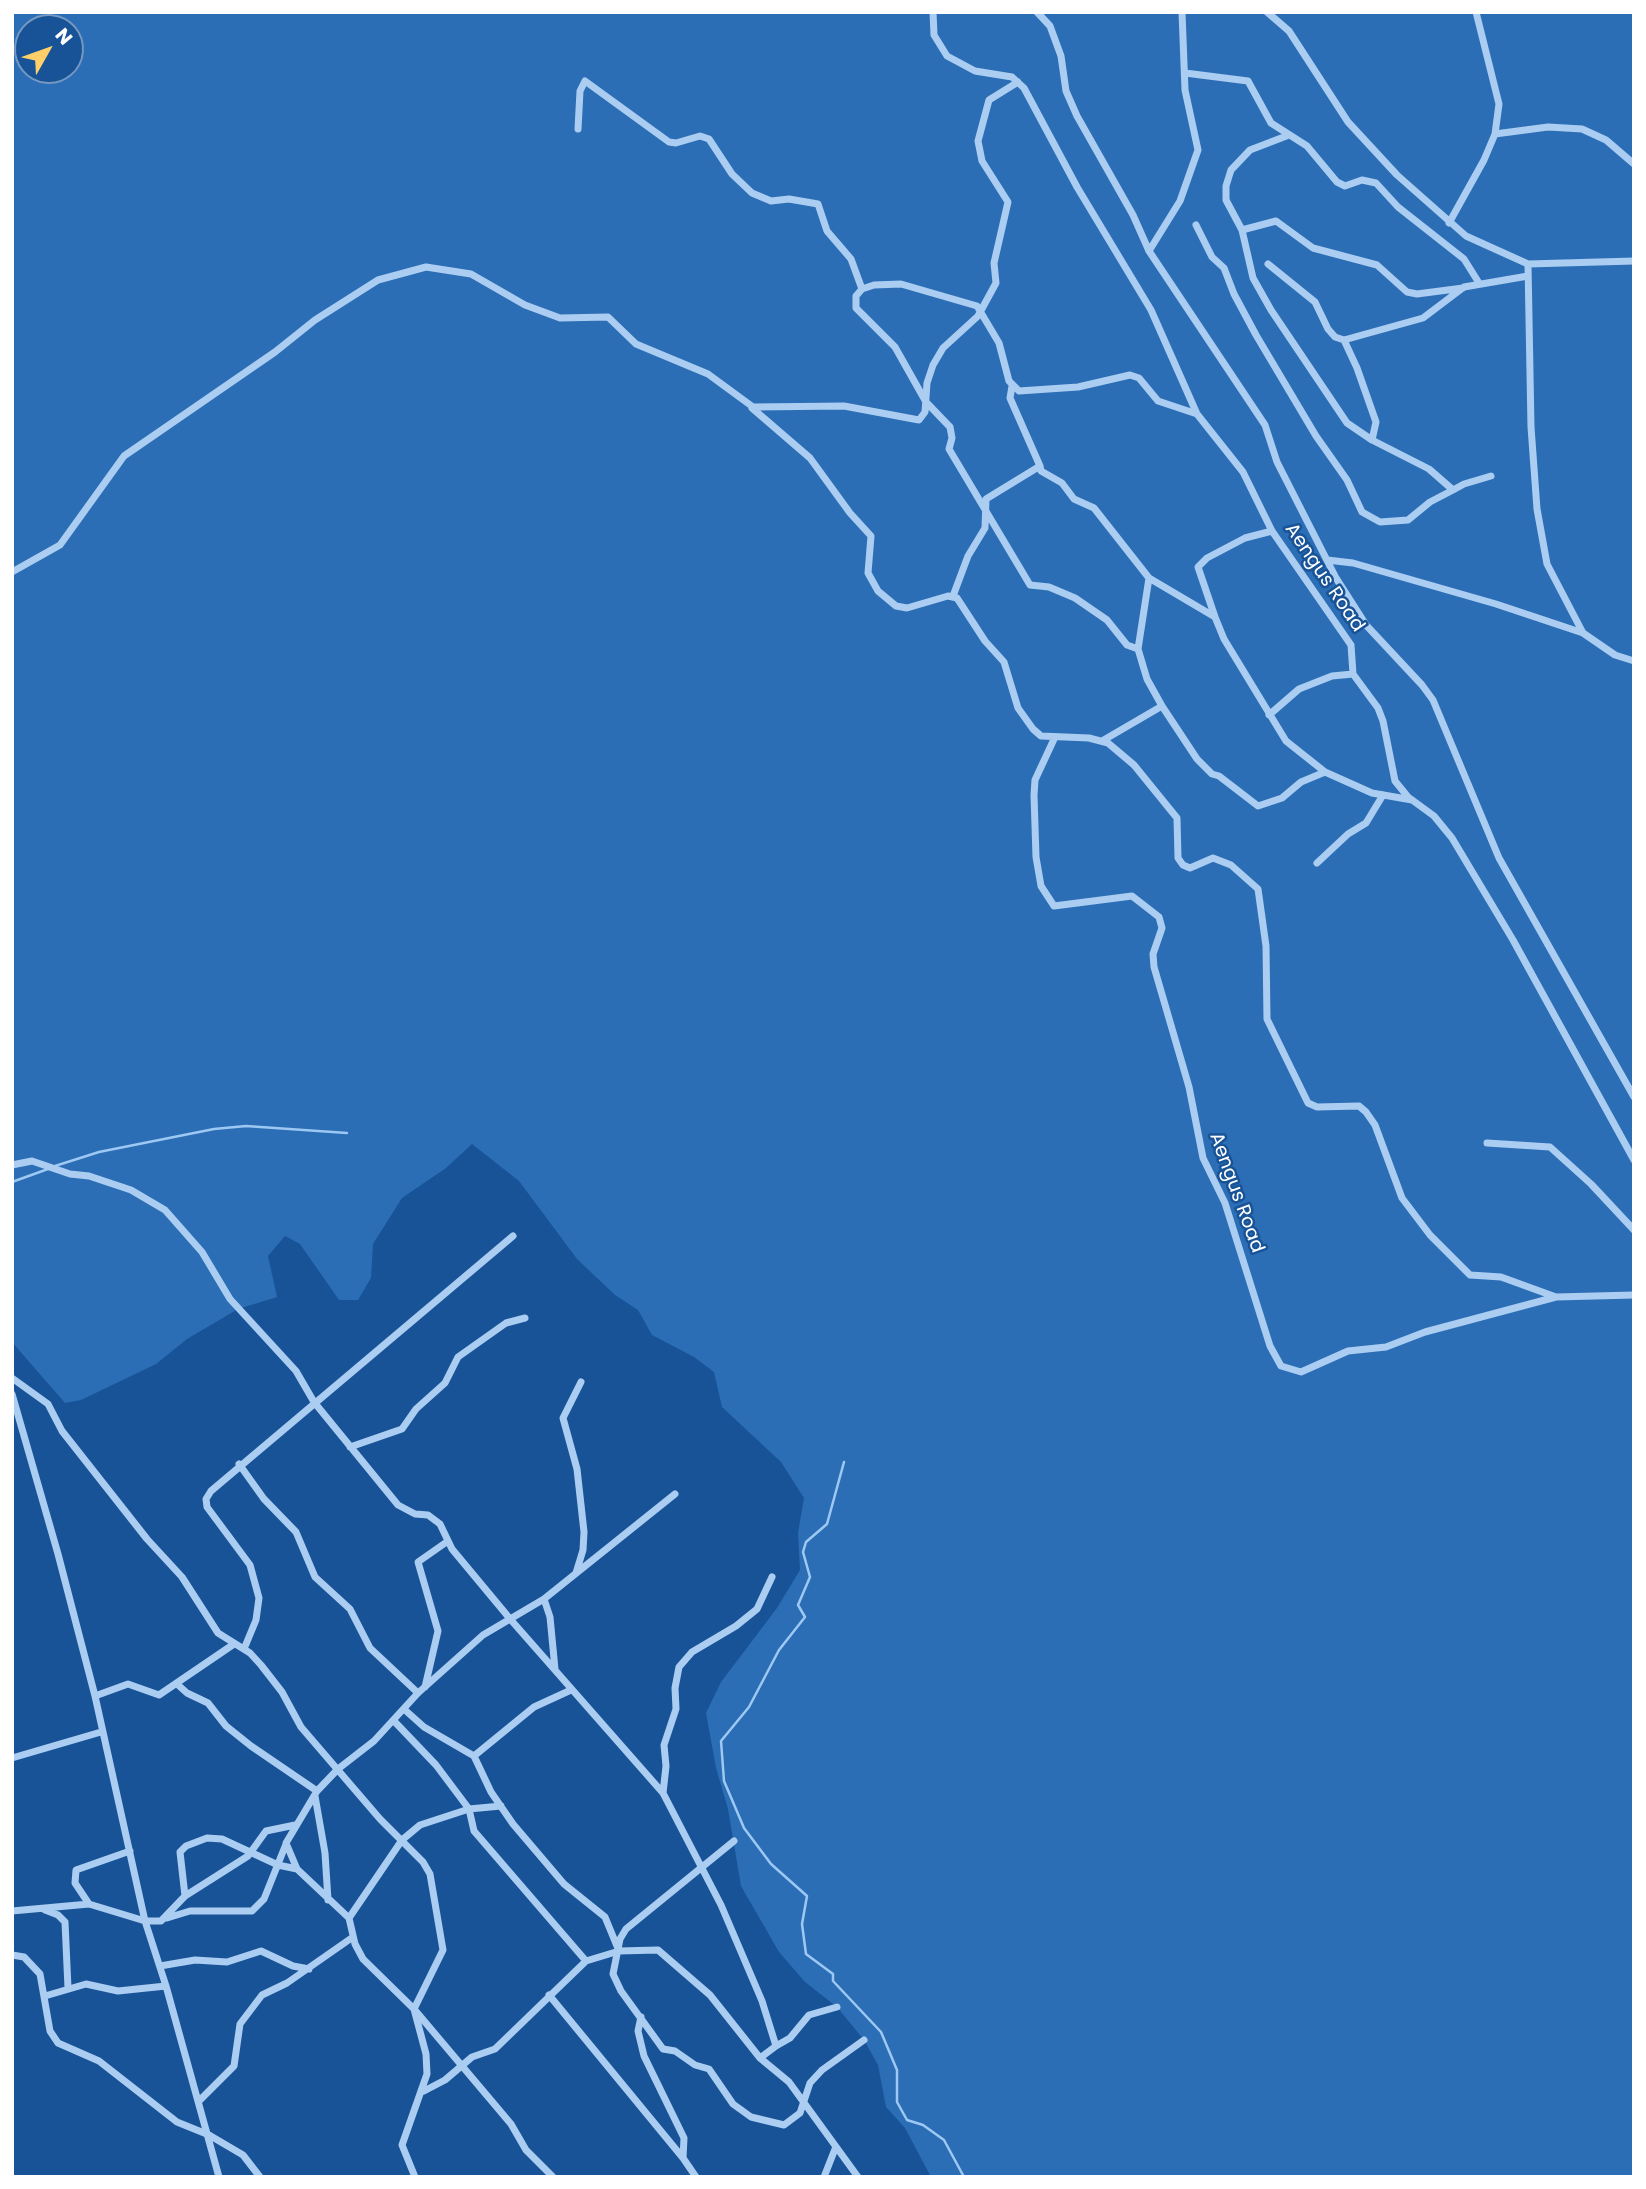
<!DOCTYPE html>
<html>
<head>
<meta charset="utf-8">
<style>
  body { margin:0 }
  #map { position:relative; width:1646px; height:2189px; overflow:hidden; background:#185397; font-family:Poppins,sans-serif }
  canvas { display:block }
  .frame { position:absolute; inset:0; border:14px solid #fff; pointer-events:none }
  .north { position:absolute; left:14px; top:14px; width:70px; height:70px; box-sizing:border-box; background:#185397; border:2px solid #7498c1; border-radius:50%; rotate:50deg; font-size:19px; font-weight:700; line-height:28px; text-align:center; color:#fff }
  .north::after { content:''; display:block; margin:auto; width:24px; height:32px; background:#ffcf6a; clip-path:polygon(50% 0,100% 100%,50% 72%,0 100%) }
</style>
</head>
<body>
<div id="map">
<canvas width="1646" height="2189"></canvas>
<div class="frame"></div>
<div class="north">N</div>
</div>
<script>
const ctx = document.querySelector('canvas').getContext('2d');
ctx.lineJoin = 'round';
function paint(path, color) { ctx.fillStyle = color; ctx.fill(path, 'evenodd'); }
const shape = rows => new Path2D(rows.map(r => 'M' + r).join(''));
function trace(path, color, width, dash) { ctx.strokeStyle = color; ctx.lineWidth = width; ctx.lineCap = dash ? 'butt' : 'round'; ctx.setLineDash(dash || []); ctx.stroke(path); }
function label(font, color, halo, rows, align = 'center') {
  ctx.font = font + ' Poppins,sans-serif'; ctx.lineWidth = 5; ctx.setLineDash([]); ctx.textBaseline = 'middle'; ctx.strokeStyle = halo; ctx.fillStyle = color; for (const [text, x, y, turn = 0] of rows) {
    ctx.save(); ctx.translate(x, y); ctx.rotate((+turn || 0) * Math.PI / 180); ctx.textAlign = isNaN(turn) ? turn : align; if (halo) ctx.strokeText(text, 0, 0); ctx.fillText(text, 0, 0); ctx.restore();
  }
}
const green = shape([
  [12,12,1634,12,1634,2177,931,2177,905,2128,886,2107,878,2065,864,2040,837,2007,805,1982,779,1952,741,1886,728,1809,716,1768,706,1713,721,1682,777,1608,800,1570,798,1533,804,1498,781,1462,722,1407,714,1372,694,1357,652,1335,638,1310,615,1295,577,1259,519,1181,472,1144,446,1168,402,1198,373,1244,371,1278,358,1300,339,1300,300,1244,285,1236,268,1256,277,1297,238,1309,187,1339,156,1364,81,1400,65,1403,18,1349,12,1342],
  [28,28,70,28,70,70,28,70]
]);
const stream = shape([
  [55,1166,99,1152,214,1129,246,1126,347,1133],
  [12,1182,48,1169],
  [844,1462,827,1524,806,1542,803,1552,810,1577,798,1605,805,1617,779,1650,749,1707,721,1741,724,1781,744,1828,771,1864,807,1896,802,1924,806,1954,833,1974,833,1981,881,2032,897,2070,897,2102,907,2120,923,2125,944,2140,964,2177]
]);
const minor = shape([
  [933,12,934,35,947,56,975,71,1012,77,1024,88,1077,187,1151,310,1197,414,1243,472,1272,531,1351,645,1353,674,1378,708,1383,721,1395,781,1408,797,1434,816,1452,838,1513,940,1634,1160],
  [1037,12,1050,26,1061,56,1066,91,1077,116,1133,215,1149,251,1265,425,1277,462,1336,578,1366,625,1422,685,1433,700,1499,858,1634,1097],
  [1267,12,1289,31,1348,122,1397,175,1466,236,1528,264,1634,261],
  [1185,73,1248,81,1271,123,1307,146,1337,182,1345,186,1362,180,1376,183,1398,207,1464,259,1479,283],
  [578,129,580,91,585,81,669,142,676,143,700,136,709,139,732,174,752,193,771,201,789,199,818,204,827,231,851,259,862,289],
  [1495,134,1548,127,1582,129,1606,140,1634,164],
  [1289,135,1250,150,1231,170,1226,186,1226,200,1242,230,1253,278,1271,310,1347,423,1372,440,1429,469,1453,490,1464,484,1491,476],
  [1449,223,1484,160,1495,134,1499,104,1476,12],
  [1196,225,1212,257,1224,268,1234,294,1256,335,1316,436,1347,480,1362,512,1380,522,1408,520,1430,502,1453,490],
  [1242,230,1276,221,1313,248,1377,265,1407,292,1417,294,1463,288],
  [1149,251,1180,201,1198,150,1185,90,1182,12],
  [1268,264,1315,302,1328,329,1335,337,1344,340,1423,318,1464,287,1528,276],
  [1528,264,1531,427,1537,509,1547,564,1583,633],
  [1344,340,1357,368,1376,422,1372,440],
  [752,408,810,458,850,513,871,536,868,573,878,591,896,606,907,608,948,596,957,598,985,641,1004,662,1018,708,1033,729,1041,736,1089,738,1108,743,1134,765,1177,818,1178,858,1183,865,1190,868,1213,858,1231,865,1258,889,1266,946,1267,1019,1308,1103,1317,1107,1359,1106,1366,1112,1375,1125,1402,1198,1430,1235,1470,1275,1501,1277,1556,1297],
  [1197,414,1158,401,1139,378,1130,375,1078,387,1019,391,1009,381,999,343,977,306,901,284,874,285,862,289,856,296,856,308,895,347,926,402,950,427,952,438,949,449,1030,585,1049,587,1075,598,1107,620,1127,645,1138,649,1147,679,1162,706,1197,759,1212,774,1219,776,1258,806,1282,798,1301,782,1325,772,1372,793,1412,800],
  [1040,466,1041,471,1062,483,1074,499,1094,508,1149,578,1215,617,1198,567,1207,558,1245,538,1272,531],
  [1327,560,1353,563,1496,604,1583,633,1615,655,1634,661],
  [12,572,60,545,124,456,275,352,315,320,378,280,426,267,471,274,525,305,560,318,608,317,636,344,708,374,753,407,844,406,919,420,925,412,927,383,933,365,943,348,978,316,996,283,994,263,1008,202,982,161,978,141,989,100,1018,82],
  [953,596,968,556,985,528,986,499,1040,466,1010,398,1012,386],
  [1215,617,1224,639,1286,741,1325,772],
  [1138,649,1149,578],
  [1269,715,1299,689,1332,676,1353,674],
  [1055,737,1035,780,1034,795,1036,857,1041,886,1054,906,1132,896,1159,917,1162,928,1153,954,1154,967,1189,1087,1203,1158,1225,1203,1270,1346,1281,1366,1301,1372,1348,1351,1386,1347,1425,1332,1556,1297,1634,1295],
  [1102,741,1162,706],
  [1317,863,1348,834,1366,823,1383,795],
  [1487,1143,1550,1147,1591,1184,1634,1230],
  [12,1165,32,1161,70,1174,89,1176,131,1190,165,1210,202,1252,230,1299,296,1371,314,1402,398,1505,415,1514,428,1515,440,1524,452,1549,511,1620,663,1793,721,1905,762,2001,776,2046,760,2058],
  [12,1378,48,1404,62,1431,147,1539,182,1577,218,1633,250,1653,261,1665,282,1692,301,1727,380,1819,423,1862,430,1874,443,1950,414,2009,426,2054,427,2074,402,2145,415,2177],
  [12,1394,58,1554,95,1696,145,1921,166,1986,219,2177],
  [350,1447,402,1429,416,1409,445,1383,458,1357,506,1323,525,1318],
  [239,1464,264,1499,296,1532,315,1577,350,1609,370,1648,418,1693],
  [576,1573,583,1550,584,1532,577,1469,563,1418,581,1382],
  [544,1599,550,1617,555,1669],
  [244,1649,256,1620,259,1598,250,1565,207,1507,206,1499,211,1491,513,1236],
  [177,1684,187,1693,208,1703,226,1726,251,1746,317,1791],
  [425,1687,438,1631,418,1562,448,1541],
  [571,1690,534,1707,474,1756,491,1792,513,1824,564,1884,605,1917,619,1951],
  [95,1696,128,1684,159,1695,234,1644],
  [405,1710,424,1727,474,1756],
  [394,1721,436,1765,469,1809,474,1831,586,1961],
  [12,1758,101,1732],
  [663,1793,666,1766,664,1745,676,1709,675,1688,679,1667,692,1652,736,1626,757,1609,772,1577],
  [315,1796,325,1853,328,1900],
  [734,1841,626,1929,620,1939,613,1974,621,1991,663,2049,675,2051,695,2065,709,2069,733,2104,751,2117,784,2125,800,2113,810,2083,822,2070,864,2040],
  [185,1896,180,1852,186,1846,207,1838,222,1839,278,1865,297,1869],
  [89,1904,75,1883,76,1870,130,1851],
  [45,1910,58,1915,65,1922,68,1988],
  [12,1911,89,1904,145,1921,161,1921,185,1896,248,1856,266,1831,295,1825],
  [167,1918,190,1911,252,1911,264,1899,286,1844],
  [349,1918,402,1840,420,1825,469,1809,501,1806],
  [12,1955,24,1957,40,1974,50,2031,58,2043,99,2061,177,2122,209,2135,243,2155,260,2177],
  [160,1966,195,1960,227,1962,261,1951,293,1966,309,1969],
  [549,1995,683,2158],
  [45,1996,86,1984,118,1991,166,1986],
  [641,2017,638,2031,644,2056,684,2138,683,2158,696,2177],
  [776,2046,790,2038,809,2015,837,2007],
  [424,2091,445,2080,472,2057,495,2049,586,1961,619,1951,658,1950,710,1995,760,2058,789,2082,858,2177],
  [199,2101,234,2066,240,2024,262,1995,287,1983,353,1937],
  [553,2177,526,2150,511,2124,414,2009,363,1959,355,1944,349,1918,297,1869,286,1843,317,1791,338,1769,374,1741,418,1693,483,1635,544,1599,675,1494],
  [824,2177,835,2149]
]);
const streetNames = [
  ["Aengus Road",1324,578,56],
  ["Aengus Road",1236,1193,70]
];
paint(green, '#2b6eb5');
trace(stream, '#9dc8f3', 2.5);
trace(minor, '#abcdf1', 7);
label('19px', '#fff', '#185397', streetNames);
</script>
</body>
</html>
